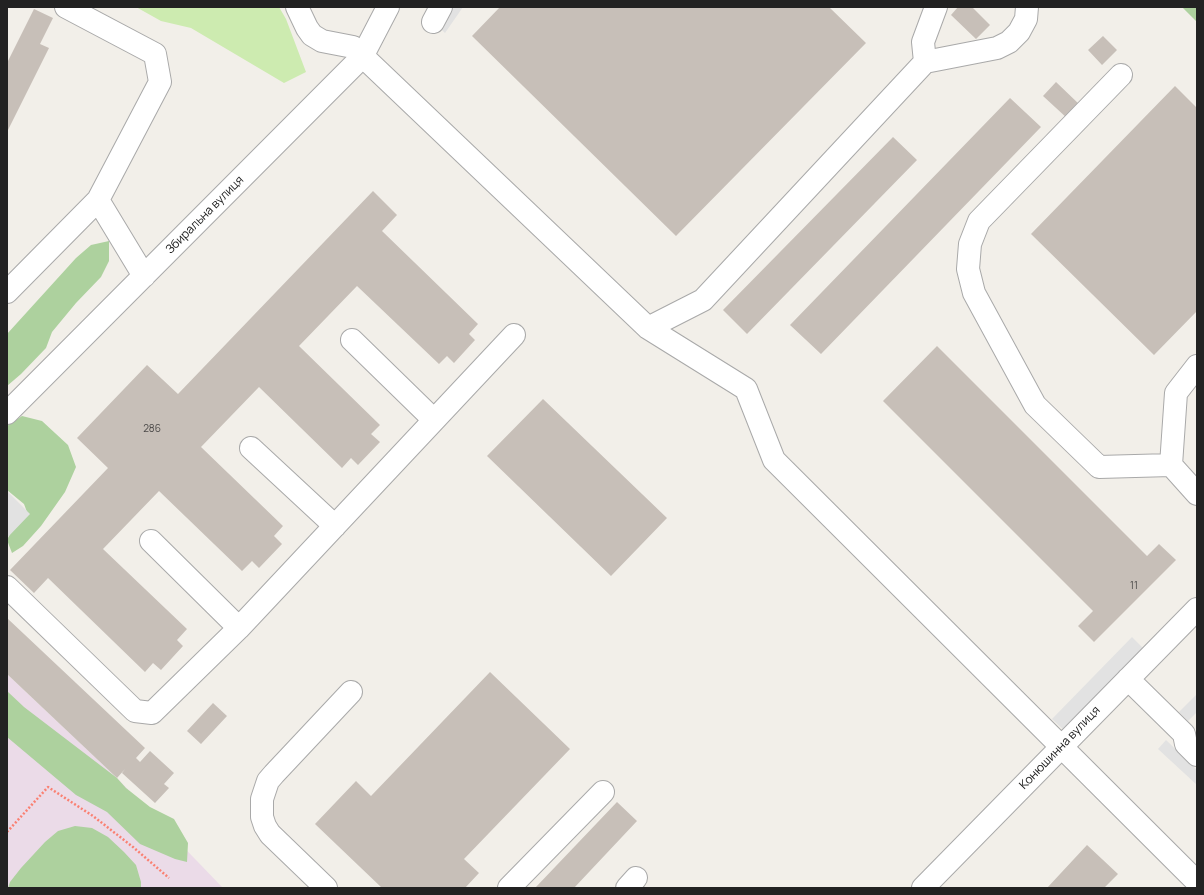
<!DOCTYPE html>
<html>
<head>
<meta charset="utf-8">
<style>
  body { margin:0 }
  #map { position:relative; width:1204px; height:895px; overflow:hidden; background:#f2efe9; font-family:Manrope,sans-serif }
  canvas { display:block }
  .frame { position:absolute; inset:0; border:8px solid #222; pointer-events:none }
</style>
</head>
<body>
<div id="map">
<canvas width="1204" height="895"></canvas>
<div class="frame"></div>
</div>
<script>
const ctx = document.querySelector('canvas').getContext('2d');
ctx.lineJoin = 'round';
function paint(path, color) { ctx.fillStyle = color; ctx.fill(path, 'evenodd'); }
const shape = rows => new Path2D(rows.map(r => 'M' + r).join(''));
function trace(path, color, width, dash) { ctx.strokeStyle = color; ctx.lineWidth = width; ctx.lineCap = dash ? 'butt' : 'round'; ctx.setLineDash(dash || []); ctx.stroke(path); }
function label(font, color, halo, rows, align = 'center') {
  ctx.font = font + ' Manrope,sans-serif'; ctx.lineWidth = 3.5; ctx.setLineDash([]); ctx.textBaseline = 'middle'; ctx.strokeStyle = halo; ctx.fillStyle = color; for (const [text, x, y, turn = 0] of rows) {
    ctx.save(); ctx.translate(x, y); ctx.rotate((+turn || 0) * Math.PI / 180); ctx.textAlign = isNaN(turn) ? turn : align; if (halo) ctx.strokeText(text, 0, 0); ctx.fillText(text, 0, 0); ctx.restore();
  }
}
const industrial = shape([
  [7,674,117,778,223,888,7,888]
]);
const grass = shape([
  [136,7,279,7,286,19,306,72,284,83,191,28,161,21]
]);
const forest = shape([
  [1182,7,1197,7,1197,22],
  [109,241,109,261,101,277,76,303,52,332,46,348,21,374,7,386,7,334,76,258,91,245],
  [22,416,42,421,68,445,76,467,65,492,41,526,23,546,12,553,7,540,13,528,27,512,24,504,7,490,7,426],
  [7,691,24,707,117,778,126,788,150,807,174,819,188,843,187,862,175,859,140,844,107,812,76,795,7,737],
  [75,826,92,828,108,837,124,852,136,865,141,882,141,888,8,888,10,882,21,868,45,842,58,831]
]);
const parking = shape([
  [430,7,463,7,445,33,426,15],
  [7,491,30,514,7,538],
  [1132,637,1145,650,1065,731,1052,719],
  [1197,694,1197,712,1188,721,1179,712],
  [1166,740,1197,770,1197,785,1158,749]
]);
const building = shape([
  [500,7,829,7,866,43,676,236,472,36],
  [958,7,972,7,990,25,976,39,951,15],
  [34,9,53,18,40,44,49,48,7,132,7,63],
  [1103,36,1117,50,1102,65,1088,50],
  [1056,82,1080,105,1068,119,1043,96],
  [1175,86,1197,108,1197,311,1154,355,1031,234],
  [1010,98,1041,127,821,354,790,325],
  [893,137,917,160,747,334,723,310],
  [373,191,397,215,382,231,478,324,469,334,475,340,454,363,447,356,439,364,357,286,299,346,380,425,371,434,380,442,358,465,351,458,342,468,259,387,201,447,283,526,274,536,282,544,259,568,252,561,242,571,159,491,103,549,187,629,177,640,183,646,161,670,153,663,145,672,48,578,34,593,10,570,108,468,77,438,147,365,178,394],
  [937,346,1147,556,1159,544,1176,560,1094,642,1078,626,1093,611,883,401],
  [543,399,667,518,611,576,487,456],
  [7,618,145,748,136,758,140,762,150,751,174,773,164,784,169,788,155,803,122,773,125,769,117,778,7,674],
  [490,672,570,749,464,859,479,873,465,888,382,888,315,824,356,781,371,796],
  [213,703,227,716,201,744,187,731],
  [617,802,637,821,574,888,535,888],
  [1087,845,1118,874,1104,888,1047,888]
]);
const path = shape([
  [7,832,48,787,93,816,133,847,169,878]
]);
const minor = shape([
  [66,7,155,54,160,82,98,200,144,276],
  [297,7,307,28,312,35,322,41,353,47,648,328,746,389,774,460,1197,882],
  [433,22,441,7],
  [925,62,923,42,936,7],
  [1121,75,979,221,970,244,968,269,974,293,1035,405,1099,467,1171,465,1197,494],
  [7,292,98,200],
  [648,328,703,300,925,62,997,48,1009,42,1019,32,1026,19,1027,7],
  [352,340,434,420],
  [7,413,362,57,388,7],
  [251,448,335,526],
  [1171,465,1176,393,1197,366],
  [151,541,239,628],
  [7,587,135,711,152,713,239,628,514,335],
  [1128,679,1184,734,1186,744,1197,755],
  [326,888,270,834,265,826,262,817,262,799,268,781,274,774,351,692],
  [509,888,603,792],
  [627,888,636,878],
  [923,888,1197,609]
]);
const numberNames = [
  ["286",152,429],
  ["11",1134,586]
];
const streetNames = [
  ["Збиральна вулиця",205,215,-45],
  ["Конюшинна вулиця",1060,748,-46]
];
paint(industrial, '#ebdbe8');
paint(grass, '#cdebb0');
paint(forest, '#add19e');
paint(parking, '#e2e2e2');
paint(building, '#c7bfb8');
trace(minor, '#a9a9a9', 24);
trace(path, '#fa8072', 2.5, [2, 2]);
trace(minor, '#fff', 22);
label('10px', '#4b4948', null, numberNames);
label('12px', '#222', '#fff', streetNames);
</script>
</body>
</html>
